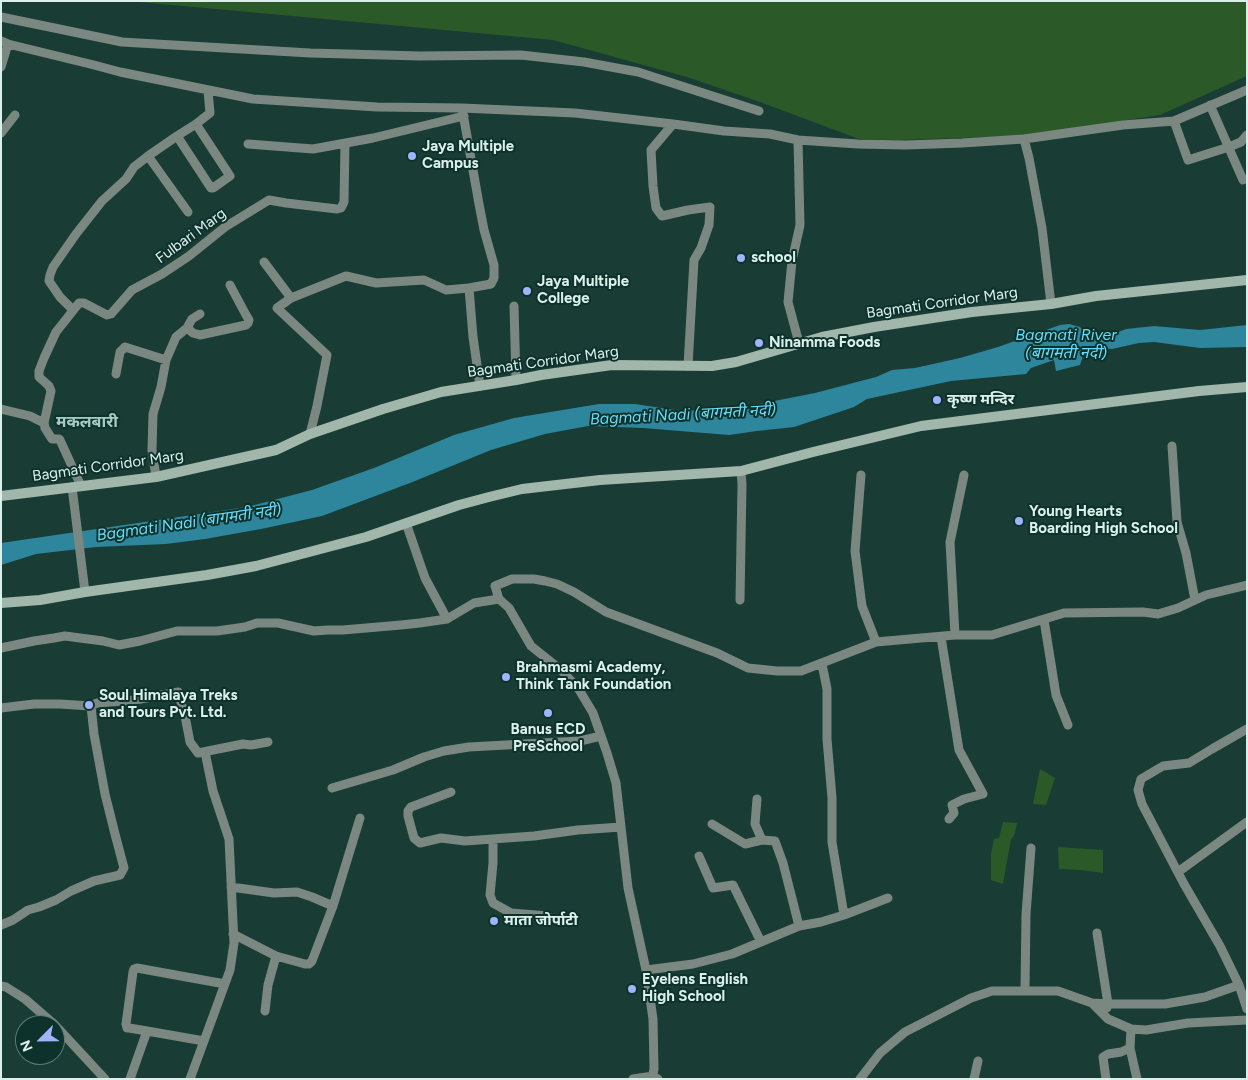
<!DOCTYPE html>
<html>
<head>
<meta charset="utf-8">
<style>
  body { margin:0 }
  #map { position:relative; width:1248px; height:1080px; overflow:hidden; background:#193c35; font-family:Figtree,sans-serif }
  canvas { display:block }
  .frame { position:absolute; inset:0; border:2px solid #dcf0eb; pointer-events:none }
  .north { position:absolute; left:15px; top:1015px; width:50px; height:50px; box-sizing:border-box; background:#0d322b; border:1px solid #607e78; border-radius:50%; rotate:247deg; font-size:14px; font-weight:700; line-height:20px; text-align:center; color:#dcf0eb }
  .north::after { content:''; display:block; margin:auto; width:18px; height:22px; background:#a1b3fd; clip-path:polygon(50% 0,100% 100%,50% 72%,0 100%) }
</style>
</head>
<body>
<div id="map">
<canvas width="1248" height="1080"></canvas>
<div class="frame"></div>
<div class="north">N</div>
</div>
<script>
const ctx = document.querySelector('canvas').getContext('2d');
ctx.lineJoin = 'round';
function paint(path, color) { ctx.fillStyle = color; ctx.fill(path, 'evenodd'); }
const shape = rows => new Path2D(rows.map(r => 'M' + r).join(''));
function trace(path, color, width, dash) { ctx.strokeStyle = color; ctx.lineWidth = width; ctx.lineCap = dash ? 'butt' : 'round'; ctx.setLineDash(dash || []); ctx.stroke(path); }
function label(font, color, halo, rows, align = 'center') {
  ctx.font = font + ' Figtree,"Noto Sans Devanagari",sans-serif'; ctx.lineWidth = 4; ctx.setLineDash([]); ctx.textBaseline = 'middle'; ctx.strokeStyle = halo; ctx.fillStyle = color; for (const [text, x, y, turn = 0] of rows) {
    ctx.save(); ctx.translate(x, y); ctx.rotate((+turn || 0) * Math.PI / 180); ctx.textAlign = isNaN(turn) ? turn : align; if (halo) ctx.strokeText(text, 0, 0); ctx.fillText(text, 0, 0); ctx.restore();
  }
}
const green = shape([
  [129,1,1247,1,1247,76,1160,115,1024,136,896,140,859,139,760,102,687,77,553,40],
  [1040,769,1055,778,1046,805,1033,804],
  [1003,822,1017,823,1014,836,1011,839,1003,884,991,880,991,854,994,839,999,838],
  [1058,847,1103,850,1103,873,1081,870,1059,869]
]);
const water = shape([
  [1069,324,1080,327,1087,334,1101,339,1126,329,1154,326,1200,330,1247,325,1247,347,1200,348,1154,342,1139,343,1112,349,1100,348,1089,350,1083,356,1080,365,1056,371,1054,360,1031,368,1026,374,951,381,867,399,854,407,794,427,757,431,729,435,643,428,588,426,545,434,491,450,410,483,322,516,261,529,205,539,166,544,96,547,36,554,1,565,1,543,247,507,312,490,374,468,454,435,514,418,599,404,635,404,681,411,725,409,764,403,815,393,876,377,892,370,915,368,960,358,998,347,1060,325]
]);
const street = shape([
  [1,17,122,42,310,53,420,56,521,55,584,62,638,72,759,111],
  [1,41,8,44,94,65,120,72,253,99,377,107,462,108,575,113,673,124,724,131,770,134,798,140,858,144,906,145,962,143,1024,139,1123,125,1174,121,1247,90],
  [1,67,8,44],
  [1210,105,1243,180],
  [462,108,479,204,484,230,494,265,494,278,491,284,469,288,473,337,480,386],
  [1174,121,1188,160,1229,147,1241,142,1247,135],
  [196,124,177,136,211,188,213,188,230,176,196,124,210,113,208,91],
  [673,124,651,150,653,186,656,208,662,216,688,210,710,207,709,225,701,248,694,260,688,366],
  [1,133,15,115],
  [1024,139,1029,158,1042,228,1051,304],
  [798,140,800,225,792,261,788,302,799,343],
  [248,144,313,149,373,138,464,116],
  [148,156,177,136],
  [264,262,291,298],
  [514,306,516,380],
  [73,310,60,297,49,281,50,275,53,267,76,234,102,201,126,179,134,167,148,156,188,212],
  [187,328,193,333,200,335,246,325,248,323,249,320,246,315,230,285],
  [116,374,120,352,125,347,166,360],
  [1,409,30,416,44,423],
  [310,434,317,406,327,355,277,308,291,298,346,276,376,283,424,280,446,290,469,288],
  [1172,446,1177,522,1186,553,1195,600],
  [861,475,855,551,862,606,876,642],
  [156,477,152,450,153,414,161,387,166,360,176,337,187,328,192,319,200,314],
  [81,486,60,440,59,439,52,439,45,428,44,423,51,391,49,386,39,377,39,371,44,358,56,332,64,322,79,303,84,303,107,315,111,314,132,290,162,274,189,256,225,227,269,200,286,203,337,209,341,208,344,202,345,143],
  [72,487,85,592],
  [406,523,425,578,447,619,474,603,499,599,509,608,531,646,561,670,578,688,593,713,607,753,616,783,628,888,646,970,653,1019,654,1069,652,1079],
  [499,599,495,586,512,579,534,579,545,581,557,584,574,592,606,612,717,653,748,668,777,671,801,671,876,642,955,635,992,635,1064,613,1143,612,1158,614,1178,608,1206,595,1247,585],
  [740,600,742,484,741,471],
  [1044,620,1056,695,1068,725],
  [955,635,950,542,964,475],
  [941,637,959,750,983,794,964,799,952,805,954,813,949,819],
  [1,648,34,641,54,638,65,636,103,641,119,645,140,641,177,631,217,631,245,627,257,623,278,623,314,631,328,630,343,630,401,625,420,623,447,619],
  [822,664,827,689,827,739,832,798,832,842,844,915],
  [1,708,34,704,60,704,91,706],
  [1247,729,1212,749,1189,763,1163,766,1141,779,1138,790,1142,804,1184,884,1220,946,1239,985,1247,1009],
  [332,788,393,770,424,757,444,751,469,747,580,741,601,736],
  [451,792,411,807,408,811,408,816,414,838,420,843,441,838,465,841,534,836,578,830,621,827],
  [712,824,745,844,762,840],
  [493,839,493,863,490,895,493,903,511,913,548,916],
  [699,856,713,888,733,885,761,942],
  [1178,872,1247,822],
  [231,887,274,893,297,892,312,897,333,906],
  [1,925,13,920,28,910,39,907,56,900,71,891,94,881,120,875,124,868,115,834,105,794,94,734,91,706,97,703,135,700,178,692,185,716,190,742,198,753,243,744,251,745,268,742],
  [799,926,821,922,844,915,888,898],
  [1097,933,1108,1004,1107,1008],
  [233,934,276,956,305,964,309,964,312,961,333,906,360,818],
  [646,970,693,964,732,954,799,926,783,863,775,841,762,840,755,824,757,799],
  [1,986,6,987,25,999,55,1025],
  [1025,990,1026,914,1031,848],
  [1092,1003,1108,1004,1165,1004,1205,997,1239,985],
  [265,1011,268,985,276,956],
  [55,1025,105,1079],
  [1131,1029,1130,1048,1137,1079],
  [147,1031,129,1028,127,1028,126,1024,133,972,134,969,137,968,225,984],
  [204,1041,230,970,234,943,229,839,213,791,205,752],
  [130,1079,147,1031,204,1041,190,1079],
  [633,1079,653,1076,658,1079],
  [860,1079,880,1053,905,1032,971,998,992,991,1058,991,1092,1003,1108,1019,1131,1029,1146,1030,1188,1023,1247,1020],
  [974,1079,978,1061],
  [1106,1079,1103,1057,1108,1054,1121,1052,1130,1048]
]);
const secondary = shape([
  [1,496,156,477,276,450,310,434,383,409,441,392,516,380,541,375,612,365,712,366,736,362,822,337,874,327,972,312,1051,304,1096,296,1247,280],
  [1,603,40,600,85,592,207,575,256,566,366,537,459,505,489,497,522,489,600,480,741,471,813,452,921,426,1199,391,1247,387]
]);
const markers = [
  [412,156,5,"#a1b3fd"],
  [741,258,5,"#a1b3fd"],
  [527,291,5,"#a1b3fd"],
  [759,343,5,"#a1b3fd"],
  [937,400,5,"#a1b3fd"],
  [1019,521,5,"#a1b3fd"],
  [506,677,5,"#a1b3fd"],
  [89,705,5,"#a1b3fd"],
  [548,713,5,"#a1b3fd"],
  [494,921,5,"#a1b3fd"],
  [632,989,5,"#a1b3fd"]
];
const poiNames = [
  ["Jaya Multiple",422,147],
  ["Campus",422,164],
  ["school",751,258],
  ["Jaya Multiple",537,282],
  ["College",537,299],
  ["Ninamma Foods",769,343],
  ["कृष्ण मन्दिर",947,400],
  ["Young Hearts",1029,512],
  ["Boarding High School",1029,529],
  ["Brahmasmi Academy,",516,668],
  ["Think Tank Foundation",516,685],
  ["Soul Himalaya Treks",99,696],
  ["and Tours Pvt. Ltd.",99,713],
  ["Banus ECD",548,730,"center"],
  ["PreSchool",548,747,"center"],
  ["माता जोर्पाटी",504,921],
  ["Eyelens English",642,980],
  ["High School",642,997]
];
const streetNames = [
  ["Fulbari Marg",191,236,-36],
  ["Bagmati Corridor Marg",942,303,-8],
  ["Bagmati Corridor Marg",543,362,-8],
  ["Bagmati Corridor Marg",108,466,-8]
];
const waterNames = [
  ["Bagmati River",1066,335],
  ["(बागमती नदी)",1066,353],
  ["Bagmati Nadi (बागमती नदी)",683,415,-3],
  ["Bagmati Nadi (बागमती नदी)",189,523,-8]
];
const neighbourhoodNames = [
  ["मकलबारी",87,422]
];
paint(green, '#2c5928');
paint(water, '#2d869c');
trace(street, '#7b8881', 9);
trace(secondary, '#a2b7ab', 10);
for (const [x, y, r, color] of markers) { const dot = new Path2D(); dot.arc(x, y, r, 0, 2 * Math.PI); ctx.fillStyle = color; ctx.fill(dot); trace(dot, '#0d322b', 2); }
label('bold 15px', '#dcf0eb', '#0d322b', poiNames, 'left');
label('15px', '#dcf0eb', '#0d322b', streetNames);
label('italic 16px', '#68dbf9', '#0d322b', waterNames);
label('bold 16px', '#a6ccc3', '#0d322b', neighbourhoodNames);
</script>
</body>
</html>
